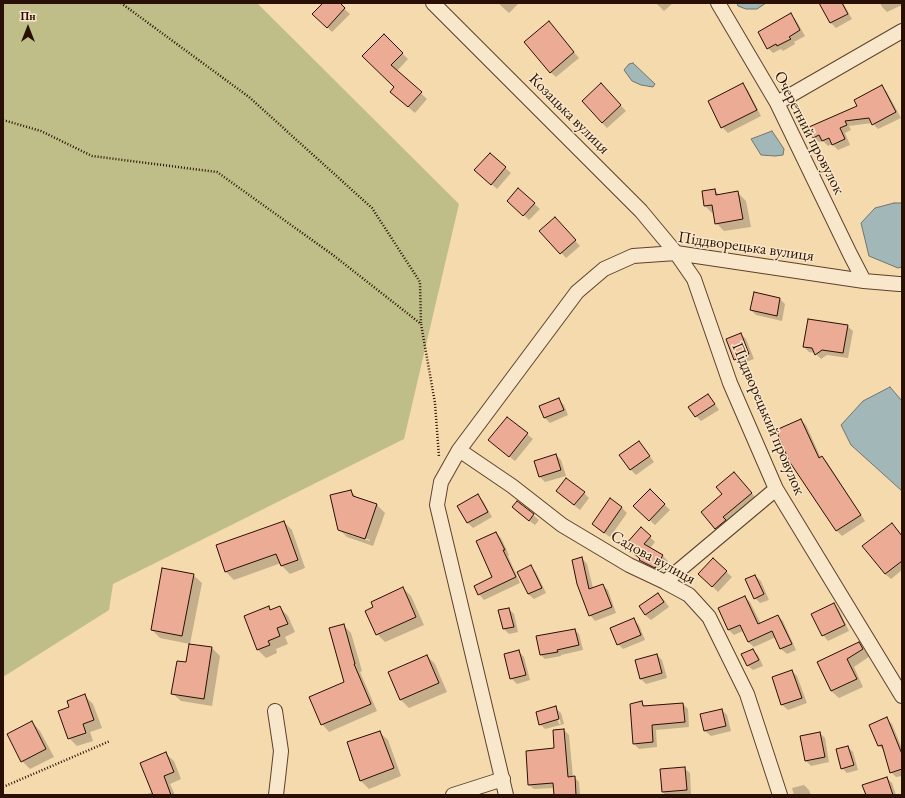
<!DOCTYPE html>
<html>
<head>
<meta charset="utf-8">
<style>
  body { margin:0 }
  #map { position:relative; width:905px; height:798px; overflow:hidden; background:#f5daae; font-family:"EB Garamond",serif }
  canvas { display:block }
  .frame { position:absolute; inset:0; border:4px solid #2a1002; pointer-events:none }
  .north { position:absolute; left:8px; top:8px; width:40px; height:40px; -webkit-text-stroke:3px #f8e7ca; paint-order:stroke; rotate:0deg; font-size:11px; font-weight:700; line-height:16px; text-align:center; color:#2a1002 }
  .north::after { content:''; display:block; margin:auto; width:14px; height:18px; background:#2a1002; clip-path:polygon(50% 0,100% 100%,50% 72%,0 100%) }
</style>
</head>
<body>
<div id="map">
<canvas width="905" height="798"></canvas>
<div class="frame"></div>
<div class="north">Пн</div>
</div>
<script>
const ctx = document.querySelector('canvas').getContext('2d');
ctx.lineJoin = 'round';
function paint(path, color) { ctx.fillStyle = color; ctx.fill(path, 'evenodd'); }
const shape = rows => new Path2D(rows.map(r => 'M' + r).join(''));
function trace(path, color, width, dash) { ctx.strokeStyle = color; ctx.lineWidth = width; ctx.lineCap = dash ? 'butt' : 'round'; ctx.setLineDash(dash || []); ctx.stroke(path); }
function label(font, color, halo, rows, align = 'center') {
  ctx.font = font + ' "EB Garamond",serif'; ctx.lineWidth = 3; ctx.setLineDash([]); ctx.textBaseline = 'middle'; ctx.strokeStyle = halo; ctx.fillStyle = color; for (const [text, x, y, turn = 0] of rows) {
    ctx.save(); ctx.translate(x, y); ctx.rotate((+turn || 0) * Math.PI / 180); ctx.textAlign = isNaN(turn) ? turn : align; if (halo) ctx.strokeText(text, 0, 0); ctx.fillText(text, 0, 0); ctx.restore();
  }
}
const green = shape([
  [3,3,257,3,459,204,404,439,113,584,109,610,3,677]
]);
const water = shape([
  [737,3,766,3,757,9,746,9,738,6,737,3],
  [633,63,655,84,653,87,641,85,632,81,624,70,629,64,633,63],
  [772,131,784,149,783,155,775,156,761,155,751,139,772,131],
  [894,203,902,203,902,267,898,268,869,256,861,223,875,208,894,203],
  [890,387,902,401,902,491,851,445,841,425,863,401,890,387]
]);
const shadow = shape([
  [325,3,338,3,350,14,332,32,314,14],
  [498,3,519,3,509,13],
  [656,3,673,3,664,11],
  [822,3,843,3,852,19,836,28,831,23,820,4],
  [880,3,902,3,902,6,902,5,887,12,882,7],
  [791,15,796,20,805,36,794,42,795,44,783,51,781,49,773,53,768,48],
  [554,28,579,58,556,77,550,72],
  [384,36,408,59,397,71,427,99,415,113,398,98],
  [743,85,748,90,761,116,728,133,722,127,709,102],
  [882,86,887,92,901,118,878,129,872,123,849,126,851,130,845,133,850,145,838,150,832,144,828,146,823,141,819,142,814,137,859,107],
  [606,90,626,111,607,128,602,123],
  [490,154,511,173,497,189,481,175],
  [519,190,540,209,529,220,514,206],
  [715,190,720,196,738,193,746,201,751,227,724,231,716,223,713,214,705,206],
  [560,224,580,246,566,258,541,231],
  [780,299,785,304,782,321,756,315,751,310],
  [847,326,853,331,848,358,827,355,821,359,815,353,809,352,804,347],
  [741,334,746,339,754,359,740,364,735,359],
  [708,395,713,401,719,410,701,421,696,416],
  [558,399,564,405,568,415,550,423,545,418,541,407],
  [507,418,533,439,515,461,495,445],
  [801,420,806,425,821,458,822,457,827,462,865,521,842,536,837,531,790,460],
  [639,442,644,448,654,462,636,475,630,469],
  [556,455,561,460,566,476,545,482,540,477],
  [739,479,756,498,721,533,716,528],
  [650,490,670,510,655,525,635,506],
  [351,491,359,500,377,505,385,513,373,546,347,537,339,529],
  [344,531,370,540,370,541,344,533],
  [557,491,584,493,589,498,580,510,562,496],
  [478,496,483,501,492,517,473,528,468,523,459,507],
  [610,500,622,508,627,513,610,537,598,529,593,524],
  [517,502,539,520,535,525,518,513,513,507],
  [284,522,292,530,305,568,290,574,282,566,281,563,234,580,226,572,217,546],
  [897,529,902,536,902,570,891,579,885,574,864,546],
  [496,533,501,538,509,555,508,556,520,583,484,600,479,594,494,577],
  [650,537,655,542,650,548,662,555,668,561,661,572,646,565,641,560,641,559,631,550],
  [582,558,587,564,593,588,602,585,608,590,616,613,595,621,590,615],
  [713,560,732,577,718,592,700,574],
  [531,567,536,572,546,593,534,599,528,594],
  [193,575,202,583,190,644,160,638,152,630],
  [755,576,761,581,769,600,760,603,755,598],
  [403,588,411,596,424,625,385,642,377,634],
  [658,594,664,600,669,607,651,620,645,615],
  [745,597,750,602,761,624,778,616,783,621,796,650,787,654,781,649,776,637,754,647,748,642,743,631,734,635,729,630],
  [834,604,839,610,849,631,828,641,823,635],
  [268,607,272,611,280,608,288,616,295,632,285,637,288,644,276,649,277,653,266,658,258,650,245,616],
  [509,609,514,614,518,632,509,634,504,629],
  [634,620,639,625,645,640,623,649,618,644],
  [343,625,351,633,362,671,360,672,377,711,329,732,322,724,345,683],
  [575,630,579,634,583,650,561,655,561,656,545,659,541,655],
  [859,644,866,651,870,656,854,667,863,687,839,698,831,691,818,662],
  [212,648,220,656,212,706,181,701,172,693,187,663],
  [753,650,758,655,763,666,753,670,747,665],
  [519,652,524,657,530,680,517,684,511,678],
  [657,655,662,660,667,678,646,684,641,679],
  [427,656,435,664,447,692,409,708,401,700],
  [792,671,797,676,807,703,788,710,782,705,773,677],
  [85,696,93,704,102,728,90,732,93,741,77,746,69,738,71,708],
  [641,702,646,707,683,704,688,709,689,727,656,730,657,747,639,749,634,744],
  [555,708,561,713,564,724,545,729,540,724],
  [556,712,558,712,561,724,559,724],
  [722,710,727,715,731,731,711,736,705,731],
  [887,719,892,724,901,746,902,746,902,776,896,777,891,772,885,751,879,746,871,725],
  [32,722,40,731,54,757,30,769,22,761],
  [564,730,569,735,573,777,574,777,579,782,580,795,555,795,554,788,534,789,529,785,555,749,554,731],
  [379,732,388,740,401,776,369,789,361,781,348,743],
  [820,733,825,738,829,762,811,766,805,760],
  [848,747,853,752,858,770,847,773,842,768],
  [166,754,174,761,181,779,170,784,175,795,144,795,153,792],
  [684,768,690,773,691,795,666,795,663,792],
  [887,778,892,783,896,795,867,795],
  [804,785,809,790,811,795,794,795,792,788]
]);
const building = shape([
  [323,3,340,3,345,8,327,28,312,14,323,3],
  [819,3,842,3,848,14,830,23,819,3],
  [791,13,800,30,789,37,791,39,777,46,776,44,767,49,758,32,791,13],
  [549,21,574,52,550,73,524,42,549,21],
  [384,34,403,53,391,65,422,92,408,107,390,92,394,87,362,56,384,34],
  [601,83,621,105,602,123,582,101,601,83],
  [743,83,757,110,721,128,708,101,743,83],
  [882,85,896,112,872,125,869,118,845,121,847,125,840,128,845,139,832,145,829,138,822,141,819,135,813,138,809,127,857,106,854,100,882,85],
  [490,153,506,167,491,185,474,170,490,153],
  [518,188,535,203,523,216,507,201,518,188],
  [715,189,716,195,738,191,743,219,715,224,712,205,704,206,702,191,715,189],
  [555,217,576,240,560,254,539,231,555,217],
  [754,292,780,298,777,316,750,310,754,292],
  [808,319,848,325,843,353,822,350,815,355,812,348,803,347,808,319],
  [741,333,749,354,734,360,726,339,741,333],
  [708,394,715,404,695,417,688,407,708,394],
  [559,398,564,410,544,418,539,406,559,398],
  [507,417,528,433,509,457,488,440,507,417],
  [801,419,819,458,822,456,861,515,836,531,789,461,776,430,801,419],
  [639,441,650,456,630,470,619,455,639,441],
  [556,454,561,470,539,477,534,461,556,454],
  [734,472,752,493,723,517,726,520,715,529,701,512,722,494,716,487,734,472],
  [566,478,585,492,574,505,556,491,566,478],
  [650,489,665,504,649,521,633,506,650,489],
  [351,490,353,496,377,504,365,539,338,530,330,495,351,490],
  [478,494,488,512,467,523,457,506,478,494],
  [610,498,622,507,604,533,592,524,610,498],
  [517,501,534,514,529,521,512,507,517,501],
  [284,521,298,560,281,566,276,554,225,572,216,545,284,521],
  [892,523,902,536,902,561,885,574,862,546,892,523],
  [641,527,651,536,644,544,663,555,655,568,639,560,640,559,625,545,641,527],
  [496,532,505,550,503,550,516,577,478,595,474,586,492,577,476,541,496,532],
  [582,557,589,589,603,584,612,607,589,616,577,584,572,560,582,557],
  [713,558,727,571,712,587,698,574,713,558],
  [531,565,542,588,528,594,517,572,531,565],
  [162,568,194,574,182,636,151,630,162,568],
  [755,575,764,594,754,599,745,579,755,575],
  [403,587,416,617,376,635,365,611,373,607,371,602,403,587],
  [658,593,664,602,645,615,639,606,658,593],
  [745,596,758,624,778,615,792,644,780,649,772,631,748,642,740,625,728,630,718,608,745,596],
  [834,603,845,625,822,636,811,614,834,603],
  [269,606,270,610,280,606,288,624,277,628,280,636,268,641,270,645,257,650,244,616,269,606],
  [509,608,514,627,503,629,498,610,509,608],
  [634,618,641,635,617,645,610,628,634,618],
  [344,624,355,664,354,664,371,704,321,725,309,697,344,682,329,628,344,624],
  [575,629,579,645,557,650,558,652,540,655,536,636,575,629],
  [859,642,863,649,847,659,857,679,831,691,817,662,859,642],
  [189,644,212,647,204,699,171,694,177,661,186,662,189,644],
  [753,649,759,660,747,666,741,654,753,649],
  [519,650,526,675,510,679,504,654,519,650],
  [657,654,662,673,640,679,635,660,657,654],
  [427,655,439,683,400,700,388,672,427,655],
  [792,670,802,698,781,705,772,677,792,670],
  [85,694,94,720,83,724,86,733,68,739,58,711,69,707,67,701,85,694],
  [642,701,643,706,683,703,685,722,652,725,653,742,633,744,630,704,642,701],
  [556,706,559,719,539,725,536,712,556,706],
  [722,709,726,726,704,731,700,714,722,709],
  [887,717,902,754,902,769,890,773,882,745,878,746,869,725,887,717],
  [32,721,46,749,21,762,7,734,32,721],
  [564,729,568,777,575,776,576,795,554,795,553,783,528,785,526,751,554,748,553,730,564,729],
  [380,731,394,768,360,781,347,742,380,731],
  [820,732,825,757,805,761,800,736,820,732],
  [848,746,854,765,841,769,836,749,848,746],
  [166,752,174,772,164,776,171,795,153,795,140,763,166,752],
  [685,767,687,790,662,792,660,769,685,767],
  [887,777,893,795,866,795,862,785,887,777]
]);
const path = shape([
  [121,3,249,97,372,208,420,282,421,323],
  [3,120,41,131,92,156,217,172,333,255,421,324,435,403,439,457],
  [3,787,110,741]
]);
const minor = shape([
  [433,3,641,211,676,253,694,279,730,383,776,489,902,696],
  [718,3,777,103,850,254,864,281],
  [777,103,902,31],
  [459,450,512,486,562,525,629,565,665,582,689,595,709,617,747,694,780,795],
  [665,582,776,489],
  [275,711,281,751,278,778,276,795],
  [453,795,503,779],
  [506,795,437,505,441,482,459,450,577,292,604,269,633,256,676,253,864,281,899,284,902,284]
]);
const streetNames = [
  ["Козацька вулиця",569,114,45],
  ["Очеретний провулок",809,133,63],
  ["Піддворецька вулиця",746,247,8],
  ["Піддворецький провулок",768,419,67],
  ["Садова вулиця",653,558,29]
];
paint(green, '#bfbe88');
paint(water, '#a2b7b7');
trace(water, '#72746f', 1);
paint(shadow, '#0003');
paint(building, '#ecab94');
trace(building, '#2a1002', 1);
trace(minor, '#5d422d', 16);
trace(path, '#2a1002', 2.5, [1, 2]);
trace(minor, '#f8e7ca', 14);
label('16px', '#2a1002', '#f8e7ca', streetNames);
</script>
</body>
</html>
